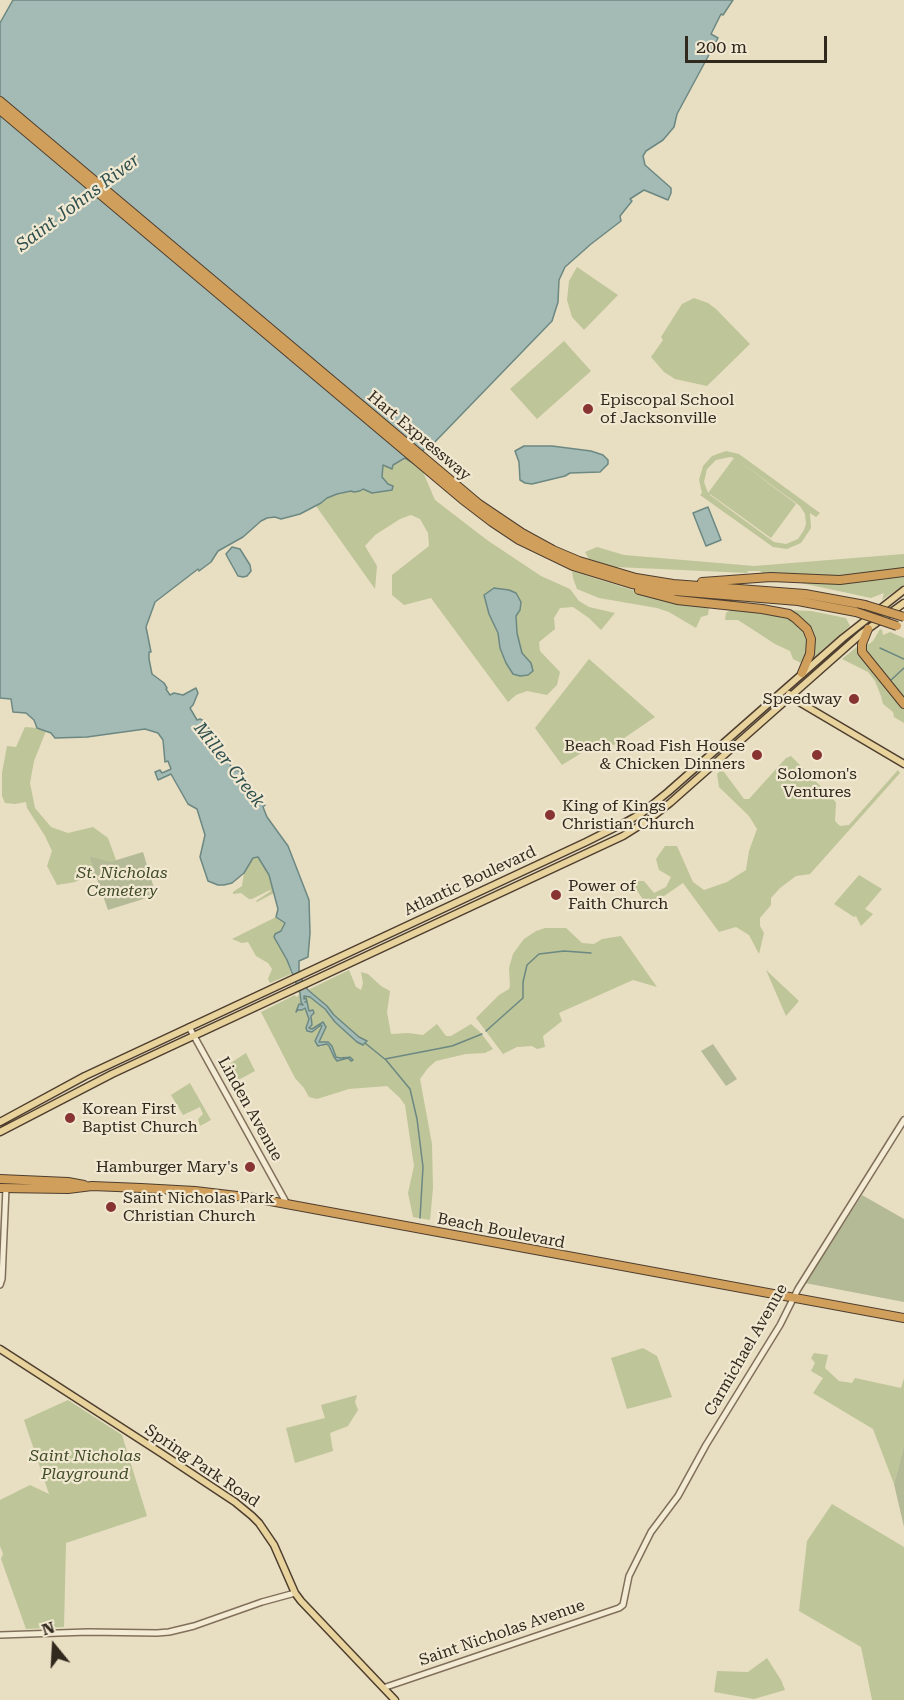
<!DOCTYPE html>
<html>
<head>
<meta charset="utf-8">
<style>
  body { margin:0 }
  #map { position:relative; width:904px; height:1700px; overflow:hidden; background:#e8dec2; font-family:"Roboto Serif",serif }
  canvas { display:block }
  .north { position:absolute; left:24px; top:1616px; width:60px; height:60px; -webkit-text-stroke:4px #f1e8d1; paint-order:stroke; rotate:342deg; font-size:16px; font-weight:700; line-height:24px; text-align:center; color:#31281e }
  .north::after { content:''; display:block; margin:auto; width:21px; height:27px; background:#31281e; clip-path:polygon(50% 0,100% 100%,50% 72%,0 100%) }
  .scale { position:absolute; left:685px; top:36px; width:142px; height:27px; box-sizing:border-box; border:3px solid #31281e; border-top:0; padding-left:8px; font-size:18px; line-height:21px; white-space:nowrap; color:#31281e; -webkit-text-stroke:4px #f1e8d1; paint-order:stroke }
</style>
</head>
<body>
<div id="map">
<canvas width="904" height="1700"></canvas>
<div class="north">N</div>
<div class="scale">200 m</div>
</div>
<script>
const ctx = document.querySelector('canvas').getContext('2d');
ctx.lineJoin = 'round';
function paint(path, color) { ctx.fillStyle = color; ctx.fill(path, 'evenodd'); }
const shape = rows => new Path2D(rows.map(r => 'M' + r).join(''));
function trace(path, color, width, dash) { ctx.strokeStyle = color; ctx.lineWidth = width; ctx.lineCap = dash ? 'butt' : 'round'; ctx.setLineDash(dash || []); ctx.stroke(path); }
function label(font, color, halo, rows, align = 'center') {
  ctx.font = font + ' "Roboto Serif",serif'; ctx.lineWidth = 4.5; ctx.setLineDash([]); ctx.textBaseline = 'middle'; ctx.strokeStyle = halo; ctx.fillStyle = color; for (const [text, x, y, turn = 0] of rows) {
    ctx.save(); ctx.translate(x, y); ctx.rotate((+turn || 0) * Math.PI / 180); ctx.textAlign = isNaN(turn) ? turn : align; if (halo) ctx.strokeText(text, 0, 0); ctx.fillText(text, 0, 0); ctx.restore();
  }
}
const green = shape([
  [577,267,618,295,584,330,572,317,567,300,569,281],
  [694,298,708,303,716,309,750,344,707,386,675,379,664,372,651,357,663,340,661,337,682,304],
  [564,341,591,371,537,419,510,389],
  [726,451,739,454,820,513,816,517,810,513,811,528,801,543,787,549,773,547,700,495,702,493,699,480,703,466,712,456],
  [730,457,734,458,708,493,704,482,707,469,716,460],
  [735,458,800,506,805,514,806,524,804,530,798,539,786,544,774,542,710,495,710,494,771,538,796,504],
  [405,457,412,463,420,465,435,500,487,540,541,576,570,589,579,601,589,607,615,613,601,630,589,618,573,607,560,608,554,618,555,629,539,642,540,651,560,672,557,685,547,695,527,691,516,695,508,702,431,598,404,605,392,595,392,575,429,546,428,533,420,519,411,515,400,519,375,535,365,546,377,566,375,589,316,506,327,498,337,494,388,484,382,477,383,465,393,465,404,460],
  [495,589,509,590,520,610,516,616,517,633,522,653,531,663,500,648,498,633,489,614],
  [597,547,624,555,754,566,904,554,904,570,826,578,763,574,760,571,748,571,747,573,616,567,608,566,590,561,585,552],
  [572,571,648,595,689,604,691,606,709,608,708,615,701,617,696,628,669,612,657,608,599,598,577,589,573,578],
  [904,574,904,585,882,600,884,593,871,598,801,583,801,581],
  [732,609,791,618,807,634,809,649,803,664,793,659,790,651,775,644,738,620,725,620,726,613],
  [784,610,811,611,846,618,850,626,814,657,812,655,813,641],
  [880,629,882,630,883,635,890,632,904,638,904,701,866,655,865,644,869,644,873,641],
  [859,645,859,651,862,659,904,708,904,723,894,717,893,712,883,704,881,696,875,681,868,672,842,659],
  [589,659,655,717,614,745,601,741,562,765,535,728],
  [25,727,37,728,46,731,34,761,30,783,35,808,51,827,68,833,93,827,108,838,116,860,110,863,89,856,95,873,75,882,57,885,47,866,52,851,45,836,27,808,26,802,15,804,5,803,2,796,2,773,7,746,16,747],
  [791,756,834,800,836,803,835,821,840,826,849,825,898,770,900,773,810,874,796,876,780,888,771,898,771,905,760,918,760,926,764,933,759,954,749,935,736,927,719,932,683,883,648,907,632,883,638,881,644,881,654,893,666,887,671,877,659,870,656,859,665,846,677,846,693,882,704,890,727,882,746,870,749,851,757,829,749,816,719,787,717,774,720,771,724,772,744,799,749,799,786,758],
  [255,856,261,861,269,875,274,893,257,902,256,901,271,891,270,890,252,899,249,899,241,893,233,894,233,892,242,886,244,873],
  [859,875,882,889,865,909,873,914,861,926,856,916,854,917,834,904],
  [276,917,285,923,281,931,287,960,291,974,270,983,268,979,272,969,268,963,256,956,248,942,242,943,232,939],
  [545,928,566,928,582,943,594,944,602,939,621,936,657,987,633,980,559,1013,562,1021,543,1036,545,1047,537,1049,532,1046,517,1047,503,1054,476,1018,499,995,509,989,510,986,509,968,513,954,518,947,524,939,536,931],
  [349,970,356,987,361,990,363,983,361,972,368,974,381,986,390,991,387,1012,391,1034,408,1033,423,1035,437,1024,446,1036,451,1036,471,1024,480,1032,493,1049,485,1053,466,1054,436,1061,428,1068,420,1079,432,1144,433,1188,430,1220,413,1217,408,1193,414,1166,405,1105,400,1098,387,1086,349,1089,317,1099,309,1097,304,1088,295,1078,261,1012,295,995,296,997,298,996,300,993,303,1005,298,1009,305,1008,309,1019,306,1028,309,1032,322,1024,323,1026,315,1041,320,1047,327,1044,329,1046,332,1054,340,1061,348,1058,350,1059,351,1057,348,1056,338,1058,334,1054,332,1046,327,1042,319,1043,318,1042,326,1027,321,1022,312,1029,309,1028,312,1019,312,1014,305,1003,307,1000,306,999,304,999,304,997,306,996,310,997,322,1007,335,1022,357,1042,366,1041,359,1037,334,1015,327,1006,308,990],
  [766,970,799,1001,786,1016],
  [246,1053,255,1071,231,1084,228,1082,226,1066],
  [190,1083,211,1120,200,1126,198,1119,203,1114,200,1107,183,1115,171,1095],
  [643,1348,657,1356,672,1397,627,1409,611,1358],
  [814,1353,828,1355,825,1368,839,1381,852,1383,855,1378,901,1388,904,1378,904,1445,894,1484,873,1429,813,1393,823,1378,811,1371,815,1363,811,1358],
  [357,1395,355,1402,358,1410,348,1426,330,1433,333,1451,295,1463,286,1428,325,1418,321,1405],
  [68,1400,122,1435,147,1516,66,1543,64,1627,26,1629,1,1559,3,1554,0,1546,0,1500,30,1485,49,1494,24,1420],
  [832,1504,904,1547,904,1700,872,1700,861,1647,799,1611,807,1541],
  [767,1658,781,1680,785,1690,754,1699,714,1692,717,1671,748,1672]
]);
const cemetery = shape([
  [143,852,156,895,108,910,89,856,110,862],
  [713,1044,737,1079,726,1086,701,1051],
  [862,1195,904,1219,904,1302,805,1283],
  [904,1445,904,1527,894,1484]
]);
const water = shape([
  [13,0,733,0,723,15,721,14,711,34,718,38,677,114,674,127,663,140,646,151,643,156,645,165,671,188,671,193,668,200,644,190,630,199,632,201,620,216,621,221,591,244,565,267,559,280,558,302,552,321,430,447,423,450,423,458,420,465,413,463,405,458,393,465,392,469,383,465,382,477,388,484,393,486,392,490,372,493,363,489,360,491,354,492,351,491,337,494,327,498,321,503,300,514,281,519,275,517,267,518,261,521,243,537,218,551,211,562,199,571,198,569,155,602,146,627,151,652,149,652,149,659,152,674,164,683,167,688,166,689,170,695,174,693,183,695,196,688,198,693,193,705,190,708,197,720,200,719,204,721,208,727,222,750,220,752,235,771,238,770,247,780,261,804,263,803,265,805,263,807,267,817,288,846,309,900,310,933,308,957,299,961,299,970,302,980,308,990,327,1006,334,1015,359,1037,367,1041,363,1045,357,1042,335,1022,325,1009,310,997,304,996,304,999,306,998,307,1001,305,1002,307,1002,309,1011,313,1010,314,1013,311,1016,312,1025,309,1028,312,1029,323,1022,326,1027,319,1042,328,1042,332,1046,336,1057,340,1058,350,1057,353,1060,351,1061,348,1058,337,1061,334,1057,329,1046,327,1044,318,1046,315,1041,322,1026,321,1025,312,1032,307,1031,306,1028,309,1019,305,1008,302,1010,298,1010,296,1012,299,1004,303,1005,301,1002,300,993,287,960,274,937,275,934,281,931,285,923,276,917,278,909,269,875,258,857,253,858,244,873,232,883,224,885,218,885,208,881,200,857,205,835,197,809,188,804,171,774,158,780,155,772,160,770,162,773,171,769,168,761,165,762,163,740,158,733,145,729,87,737,55,738,51,733,37,728,34,720,26,713,13,712,11,699,0,698,0,23,13,0],
  [524,446,552,446,591,451,603,455,608,460,608,464,600,472,570,473,565,476,532,484,525,483,520,480,519,462,515,451,524,446],
  [708,507,721,540,706,546,693,513,708,507],
  [232,547,240,549,250,565,251,571,247,576,243,577,238,576,228,558,226,554,232,547],
  [494,588,509,590,516,593,521,602,520,610,516,616,517,633,522,653,531,663,533,671,528,675,520,676,513,674,506,663,500,648,498,633,489,614,484,595,494,588]
]);
const stream = shape([
  [880,648,904,659],
  [891,680,904,668],
  [486,1031,523,998,523,982,527,965,539,954,564,951,591,953],
  [365,1043,386,1060,410,1089,417,1119,423,1167,420,1218],
  [385,1059,452,1046,482,1034]
]);
const minor = shape([
  [189,1027,287,1204],
  [0,1285,2,1279,6,1188],
  [0,1635,88,1632,157,1633,169,1632,194,1626,262,1602,295,1593],
  [383,1688,619,1608,623,1605,629,1576,651,1532,678,1496,706,1445,780,1325,798,1289,904,1120]
]);
const major = shape([
  [789,694,799,702,904,764],
  [0,1122,85,1076,586,842,626,822,642,813,668,792,843,638,904,590],
  [0,1132,112,1074,623,836,647,821,670,803,861,634,904,603],
  [0,1349,161,1453,235,1502,252,1516,259,1523,274,1545,295,1593,301,1601,395,1700]
]);
const highway = shape([
  [0,101,479,504,522,533,553,550,579,561,636,578,673,584,805,594,865,605],
  [0,110,462,499,492,522,519,540,573,566,632,584,674,591,798,601,856,612],
  [702,582,771,577,840,580,904,572],
  [639,590,677,600,762,609,789,614,795,618,807,629,811,639,810,654,802,673],
  [868,629,862,644,862,652,904,704],
  [0,1179,68,1182,84,1185],
  [0,1188,68,1189,92,1186,141,1188,195,1191,254,1198,904,1318]
]);
const highwayBridge = shape([
  [865,605,904,617],
  [856,612,897,626]
]);
const markers = [
  [588,409,6,"#883432"],
  [854,699,6,"#883432"],
  [757,755,6,"#883432"],
  [817,755,6,"#883432"],
  [550,815,6,"#883432"],
  [556,895,6,"#883432"],
  [70,1118,6,"#883432"],
  [250,1167,6,"#883432"],
  [111,1207,6,"#883432"]
];
const poiNames = [
  ["Episcopal School",600,400],
  ["of Jacksonville",600,418],
  ["Speedway",842,699,"right"],
  ["Beach Road Fish House",745,746,"right"],
  ["& Chicken Dinners",745,764,"right"],
  ["Solomon's",817,774,"center"],
  ["Ventures",817,792,"center"],
  ["King of Kings",562,806],
  ["Christian Church",562,824],
  ["Power of",568,886],
  ["Faith Church",568,904],
  ["Korean First",82,1109],
  ["Baptist Church",82,1127],
  ["Hamburger Mary's",238,1167,"right"],
  ["Saint Nicholas Park",123,1198],
  ["Christian Church",123,1216]
];
const streetNames = [
  ["Hart Expressway",419,436,40],
  ["Atlantic Boulevard",470,881,-25],
  ["Linden Avenue",250,1109,61],
  ["Beach Boulevard",501,1231,11],
  ["Carmichael Avenue",746,1350,-60],
  ["Spring Park Road",202,1466,34],
  ["Saint Nicholas Avenue",502,1633,-19]
];
const parkNames = [
  ["St. Nicholas",122,873],
  ["Cemetery",122,891],
  ["Saint Nicholas",85,1456],
  ["Playground",85,1474]
];
const waterNames = [
  ["Saint Johns River",78,203,-37],
  ["Miller Creek",229,765,52]
];
paint(green, '#bec598');
paint(cemetery, '#b5ba96');
paint(water, '#a4bbb5');
trace(water, '#6c8882', 1.5);
trace(stream, '#6c8882', 1.5);
trace(minor, '#80705b', 8);
trace(major, '#4e3e2f', 9);
trace(highway, '#4e3e2f', 10);
trace(minor, '#f4ebd4', 5);
trace(major, '#e8d39d', 6);
trace(highway, '#cf9f5b', 8);
trace(highwayBridge, '#4e3e2f', 10, []);
trace(highwayBridge, '#cf9f5b', 8);
for (const [x, y, r, color] of markers) { const dot = new Path2D(); dot.arc(x, y, r, 0, 2 * Math.PI); ctx.fillStyle = color; ctx.fill(dot); trace(dot, '#f1e8d1', 2); }
label('16px', '#31281e', '#f1e8d1', poiNames, 'left');
label('16px', '#31281e', '#f1e8d1', streetNames);
label('italic 16px', '#414c27', '#f1e8d1', parkNames);
label('italic 18px', '#2f504e', '#f1e8d1', waterNames);
</script>
</body>
</html>
